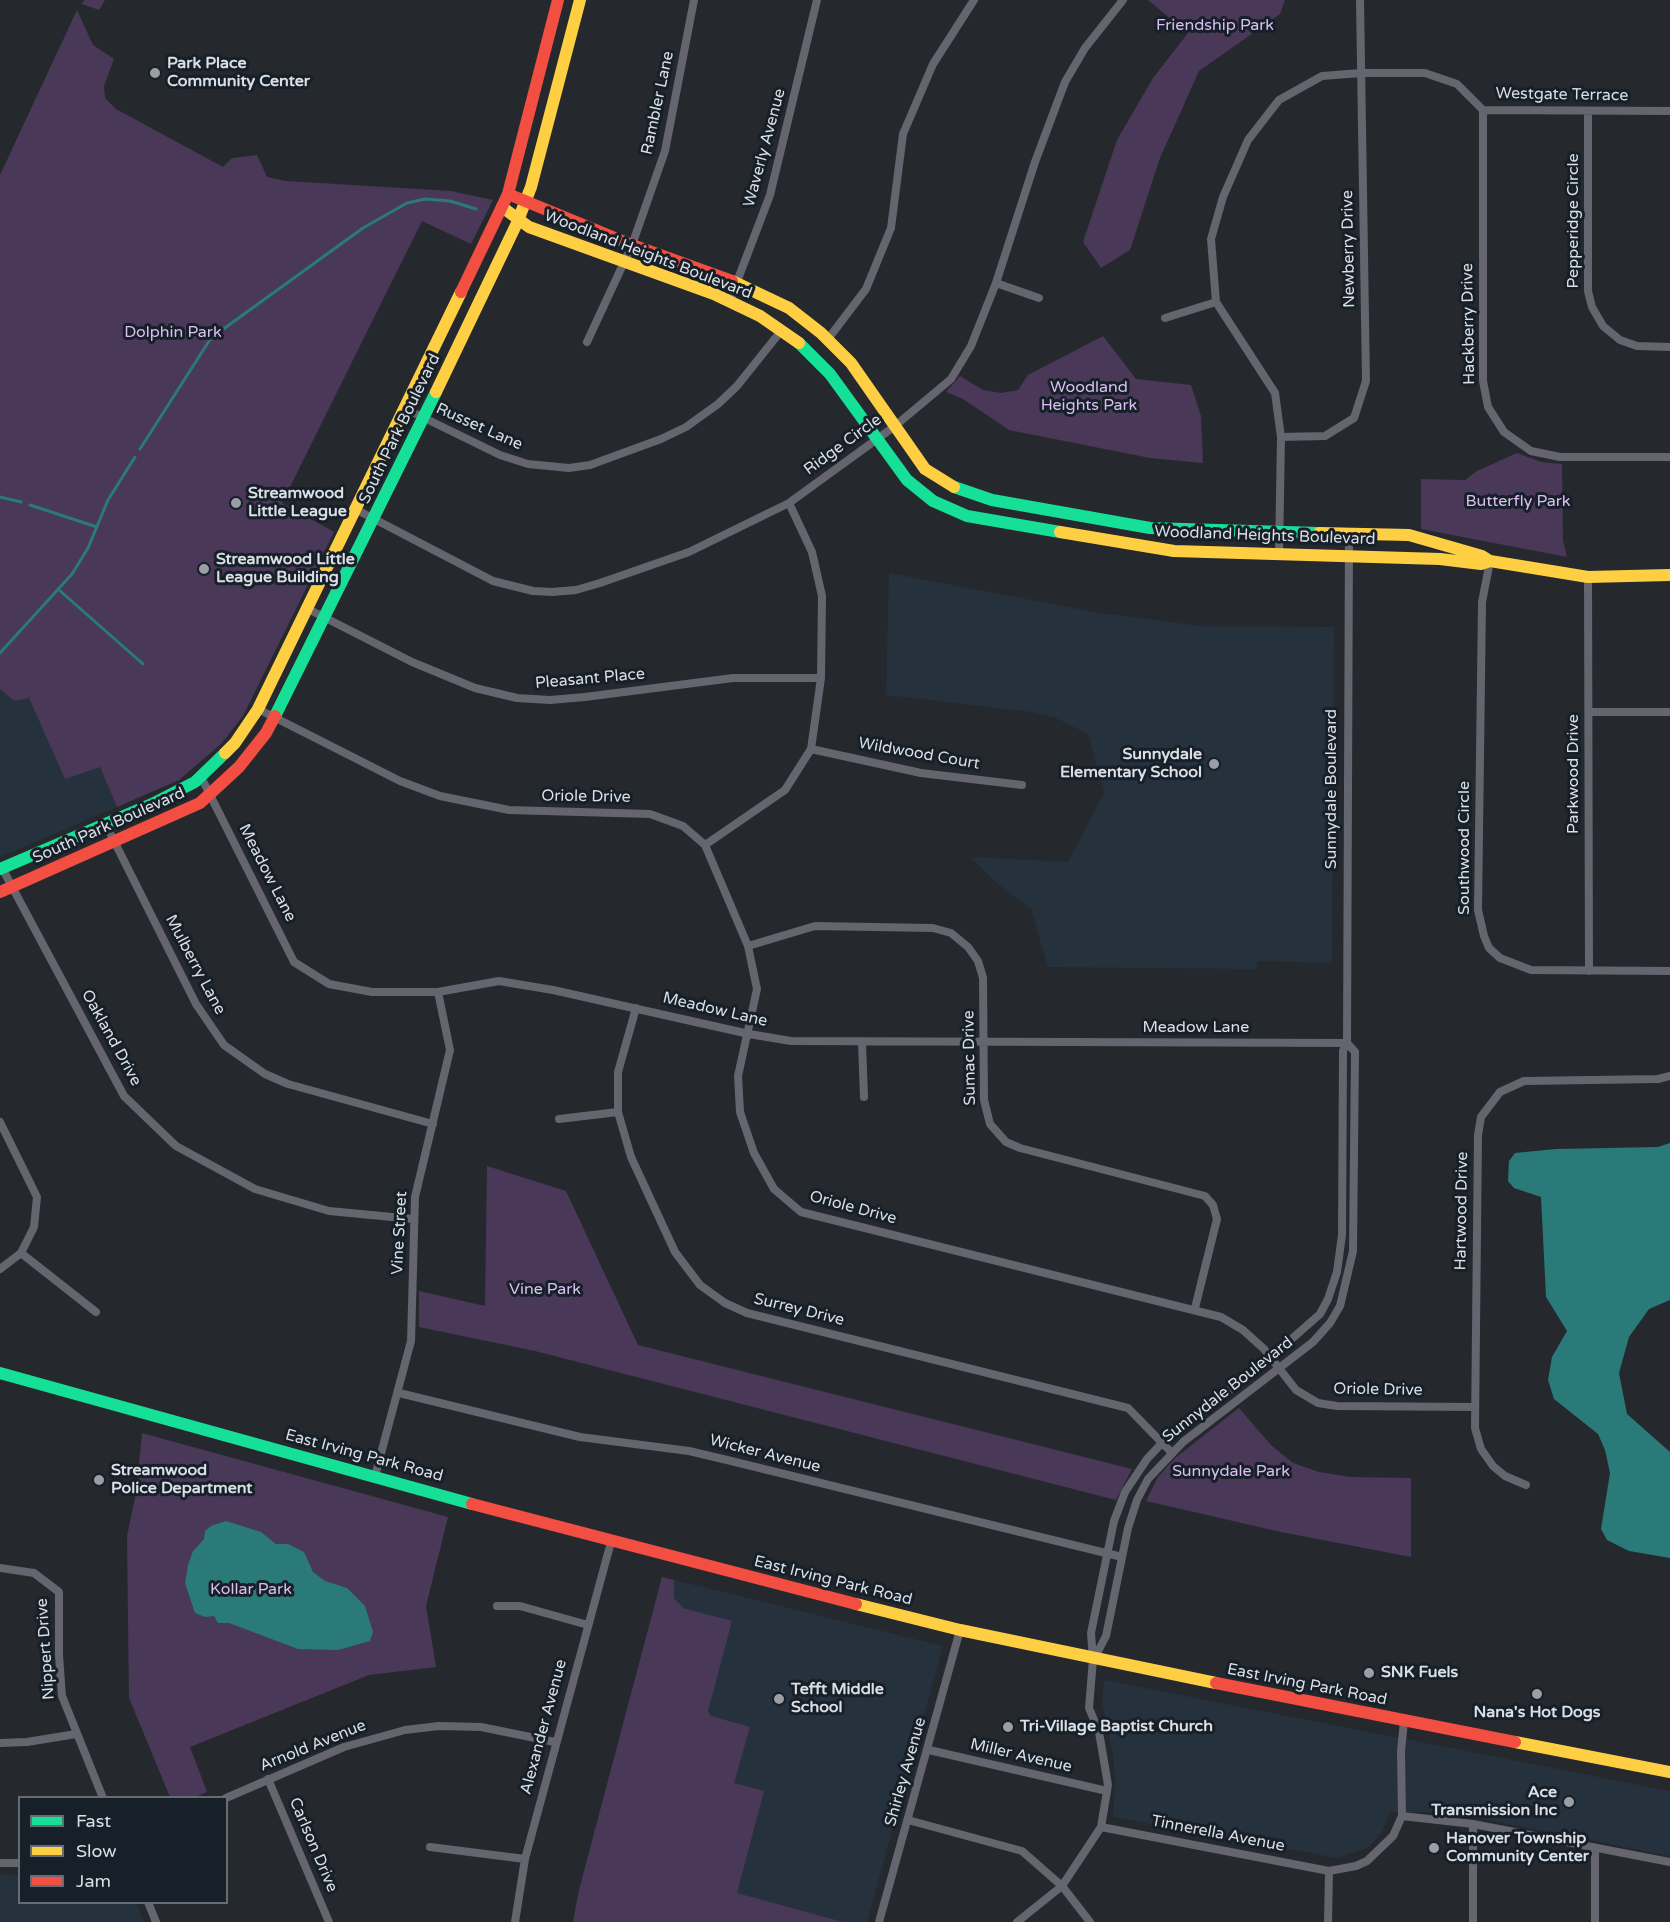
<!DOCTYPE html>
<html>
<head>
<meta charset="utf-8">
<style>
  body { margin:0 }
  #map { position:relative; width:1670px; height:1922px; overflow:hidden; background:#25292e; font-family:"Varela Round",sans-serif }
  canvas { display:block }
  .legend { position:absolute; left:18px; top:1796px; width:210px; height:108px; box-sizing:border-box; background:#171f28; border:2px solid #656c74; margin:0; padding:8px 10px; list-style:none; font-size:18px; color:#dadfe5 }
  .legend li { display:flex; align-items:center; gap:12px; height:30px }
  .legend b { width:30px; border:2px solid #656c74 }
</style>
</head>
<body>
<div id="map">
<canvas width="1670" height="1922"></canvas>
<ul class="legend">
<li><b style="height:8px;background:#16e098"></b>Fast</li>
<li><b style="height:8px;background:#ffcf43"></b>Slow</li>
<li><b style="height:8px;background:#f24e42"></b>Jam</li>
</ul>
</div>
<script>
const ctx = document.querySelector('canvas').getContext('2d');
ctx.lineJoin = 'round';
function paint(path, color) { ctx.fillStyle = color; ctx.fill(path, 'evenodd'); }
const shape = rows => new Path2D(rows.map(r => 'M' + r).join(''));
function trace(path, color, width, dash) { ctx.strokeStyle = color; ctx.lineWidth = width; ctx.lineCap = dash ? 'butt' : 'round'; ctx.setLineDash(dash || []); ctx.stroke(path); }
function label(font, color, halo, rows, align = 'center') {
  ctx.font = font + ' "Varela Round",sans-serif'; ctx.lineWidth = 6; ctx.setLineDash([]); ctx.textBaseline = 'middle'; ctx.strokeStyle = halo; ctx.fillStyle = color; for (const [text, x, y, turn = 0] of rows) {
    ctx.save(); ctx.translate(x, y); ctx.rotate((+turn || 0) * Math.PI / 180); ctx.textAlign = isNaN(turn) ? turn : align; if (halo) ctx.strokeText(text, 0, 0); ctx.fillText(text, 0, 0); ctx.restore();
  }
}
const built = shape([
  [889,573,1099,613,1201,626,1334,627,1332,963,1258,961,1256,969,1048,967,1031,909,999,885,970,857,1068,862,1104,793,1088,734,1056,718,1032,712,886,695],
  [0,689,14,701,29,697,40,722,100,767,117,807,0,857],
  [662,1577,943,1646,867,1922,573,1922,579,1890],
  [1104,1680,1670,1791,1670,1856,1463,1815,1424,1812,1390,1812,1382,1833,1367,1848,1337,1858,1113,1817,1115,1783,1113,1755,1102,1702],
  [0,1874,19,1875,20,1902,136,1903,144,1922,0,1922]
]);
const green = shape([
  [84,0,105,0,99,10,82,4],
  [1148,0,1285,0,1280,14,1199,71,1160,158,1130,250,1101,268,1083,242,1117,140,1153,78,1188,33],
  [77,10,93,45,114,59,104,86,105,98,116,109,223,167,232,158,257,155,267,177,286,181,451,191,493,200,471,244,422,221,282,503,334,532,243,716,221,744,179,780,117,807,100,767,65,779,29,698,14,701,0,689,0,175],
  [1103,336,1136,379,1191,385,1201,416,1203,463,1150,458,1009,430,963,399,946,392,960,376,983,390,1001,393,1018,390,1028,375],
  [1517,453,1541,462,1562,464,1563,541,1567,557,1421,529,1421,479,1465,480,1477,471],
  [487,1166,566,1191,638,1345,1132,1469,1116,1500,535,1351,419,1327,419,1291,485,1306],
  [1239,1408,1271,1445,1293,1463,1319,1472,1350,1477,1411,1478,1411,1557,1281,1532,1146,1501,1158,1477,1175,1458],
  [142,1433,448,1517,426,1606,436,1667,369,1675,190,1747,207,1792,195,1797,170,1797,129,1698,127,1536,136,1493],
  [662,1577,674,1580,674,1598,683,1608,732,1621,708,1711,711,1716,750,1727,734,1783,764,1791,737,1893,843,1922,573,1922,579,1890]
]);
const water = shape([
  [1670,1143,1670,1300,1649,1309,1629,1337,1619,1373,1627,1414,1670,1452,1670,1558,1629,1551,1607,1540,1601,1529,1610,1473,1605,1450,1598,1434,1554,1399,1548,1380,1552,1357,1567,1331,1546,1297,1541,1197,1514,1188,1508,1181,1509,1161,1515,1153,1556,1149,1658,1147],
  [226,1521,261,1532,276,1544,288,1544,304,1552,313,1572,325,1581,347,1588,365,1606,373,1632,370,1641,338,1650,298,1649,229,1623,218,1623,214,1616,205,1617,195,1613,185,1583,188,1565,193,1551,204,1539,205,1531,211,1526]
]);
const stream = shape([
  [140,449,211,338,363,228,407,203,425,199,450,201,476,209],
  [0,497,21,502],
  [30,505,97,527],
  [58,589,143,664],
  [0,653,72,574,88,548,108,500,135,457]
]);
const street = shape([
  [1483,110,1483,381,1488,407,1504,432,1531,451,1560,457,1670,457],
  [1588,112,1588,291,1592,307,1603,326,1620,340,1637,346,1670,347],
  [996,283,1039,298],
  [730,300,770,195,817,0],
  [1165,318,1216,302],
  [828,339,866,289,891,228,903,134,933,64,974,0],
  [587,342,632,245,665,151,694,0],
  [406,409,500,455,528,464,569,468,590,465,661,439,686,427,718,404,737,386,781,331],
  [1281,437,1325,436,1354,418,1366,381,1360,0],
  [357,510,493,581,533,591,552,592,576,590,600,583,689,552,789,503,895,426,951,379,971,346,996,283,1035,162,1065,82,1085,48,1123,0],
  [1279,555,1281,437,1275,393,1216,302,1211,239,1223,197,1248,140,1279,100,1322,76,1361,73,1425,73,1457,84,1483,110,1670,111],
  [1490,561,1482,602,1478,910,1484,936,1489,948,1500,958,1531,970,1670,971],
  [1588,577,1589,971],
  [308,609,412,662,475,688,517,698,550,700,585,697,733,678,821,678],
  [258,709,400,781,440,796,509,810,650,814,683,826,705,845,748,946,757,989,738,1076,740,1112,754,1153,774,1189,801,1212,1221,1317,1243,1330,1264,1349,1296,1390,1318,1403,1337,1406,1475,1407],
  [1589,712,1670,712],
  [811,749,921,773,1022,785],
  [201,777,294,962,329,984,372,992,438,992,499,981,553,990,749,1034,791,1041,1347,1043],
  [106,825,196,1004,224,1045,265,1074,288,1084,433,1124],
  [705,845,785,790,811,749,821,678,822,596,812,552,789,503],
  [2,868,124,1096,176,1146,255,1189,329,1211,413,1219],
  [748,946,815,926,933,928,951,933,968,947,978,961,983,978,984,1100,990,1124,1006,1142,1020,1148,1205,1196,1213,1205,1217,1219,1195,1308],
  [636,1008,618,1072,618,1112,631,1157,675,1252,700,1285,725,1303,747,1313,1128,1408,1172,1453],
  [862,1043,864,1097],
  [559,1119,618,1112],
  [0,1122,37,1197,34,1227,21,1253,0,1269],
  [21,1253,96,1312],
  [399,1393,580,1437,689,1451,727,1460,1122,1557],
  [375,1476,411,1341,415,1197,450,1050,438,992],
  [1526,1485,1505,1476,1493,1466,1481,1449,1475,1428,1478,1135,1481,1117,1500,1092,1524,1081,1658,1079,1670,1076],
  [0,1568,34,1573,59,1592,59,1655,62,1696,103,1798],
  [497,1606,520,1606,588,1625],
  [1094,1659,1106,1636,1128,1528,1137,1500,1148,1479,1183,1442,1313,1342,1330,1323,1340,1306,1353,1251,1355,1052,1347,1043],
  [0,1743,27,1742,76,1734],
  [929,1750,1107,1791],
  [268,1779,329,1922],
  [226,1798,344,1747,405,1730,439,1726,481,1727,555,1742],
  [1402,1816,1473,1824,1670,1862],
  [908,1820,1022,1851,1062,1886,1090,1922],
  [1101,1827,1329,1871],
  [430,1847,525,1859],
  [1595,1848,1595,1922],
  [0,1863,20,1863],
  [148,1902,156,1922],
  [515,1922,525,1859,611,1542],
  [879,1922,960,1630],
  [1017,1922,1062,1886,1101,1827,1108,1785,1099,1732,1089,1708,1093,1659,1091,1633,1114,1521,1125,1492,1147,1459,1162,1443,1270,1358,1320,1314,1328,1299,1337,1272,1342,1235,1343,1051,1347,1043,1349,534],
  [1328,1922,1329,1871,1356,1866,1367,1861,1393,1836,1402,1816,1401,1751,1404,1721],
  [1473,1922,1473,1824]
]);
const fast = shape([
  [799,343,830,374,907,480,933,501,967,516,1060,532],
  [954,487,992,500,1150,528,1319,533],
  [275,716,436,392],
  [0,869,152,804,195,782,225,753],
  [0,1373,472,1504]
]);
const slow = shape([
  [502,207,529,227,714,294,760,316,799,343],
  [732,281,789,308,821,333,851,363,925,469,954,487],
  [436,392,517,223,531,187,580,0],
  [1060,532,1174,551,1440,559,1481,564,1490,561],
  [1319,533,1409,535,1482,556,1490,561,1588,577,1670,575],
  [225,753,235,743,258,709,461,292],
  [856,1604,960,1630,1216,1683],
  [1515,1742,1670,1772]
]);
const jam = shape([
  [508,194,632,245,732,281],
  [461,292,508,194,558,0],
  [0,892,200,803,239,767,266,733,275,716],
  [472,1504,856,1604],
  [1216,1683,1515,1742]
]);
const markers = [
  [155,73,6,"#9b9fa5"],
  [236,503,6,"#9b9fa5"],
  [204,569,6,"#9b9fa5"],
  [1214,764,6,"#9b9fa5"],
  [99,1480,6,"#9b9fa5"],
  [1369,1673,6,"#9b9fa5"],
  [1537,1694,6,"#9b9fa5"],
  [779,1699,6,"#9b9fa5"],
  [1008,1727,6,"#9b9fa5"],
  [1569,1802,6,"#9b9fa5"],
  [1434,1848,6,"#9b9fa5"]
];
const parkNames = [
  ["Friendship Park",1215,26],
  ["Dolphin Park",173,333],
  ["Woodland",1089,388],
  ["Heights Park",1089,406],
  ["Butterfly Park",1518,502],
  ["Vine Park",545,1290],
  ["Sunnydale Park",1231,1472],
  ["Kollar Park",251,1590]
];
const poiNames = [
  ["Park Place",167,64],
  ["Community Center",167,82],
  ["Streamwood",248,494],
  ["Little League",248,512],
  ["Streamwood Little",216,560],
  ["League Building",216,578],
  ["Sunnydale",1202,755,"right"],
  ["Elementary School",1202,773,"right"],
  ["Streamwood",111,1471],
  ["Police Department",111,1489],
  ["SNK Fuels",1381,1673],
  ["Tefft Middle",791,1690],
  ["School",791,1708],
  ["Nana's Hot Dogs",1537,1713,"center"],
  ["Tri-Village Baptist Church",1020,1727],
  ["Ace",1557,1793,"right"],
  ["Transmission Inc",1557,1811,"right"],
  ["Hanover Township",1446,1839],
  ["Community Center",1446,1857]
];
const streetNames = [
  ["Westgate Terrace",1562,95,1],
  ["Rambler Lane",658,103,-78],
  ["Waverly Avenue",765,148,-75],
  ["Pepperidge Circle",1574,221,-90],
  ["Newberry Drive",1349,249,-91],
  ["Woodland Heights Boulevard",648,255,21],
  ["Hackberry Drive",1469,324,-91],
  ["Russet Lane",479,427,24],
  ["South Park Boulevard",400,429,-64],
  ["Ridge Circle",843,445,-36],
  ["Woodland Heights Boulevard",1265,536,2],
  ["Pleasant Place",590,679,-5],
  ["Wildwood Court",919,754,10],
  ["Parkwood Drive",1574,774,-90],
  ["Sunnydale Boulevard",1332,789,-90],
  ["Oriole Drive",586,797,1],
  ["South Park Boulevard",109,826,-24],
  ["Southwood Circle",1465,848,-90],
  ["Meadow Lane",267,873,63],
  ["Mulberry Lane",195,965,62],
  ["Meadow Lane",715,1010,13],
  ["Meadow Lane",1196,1028],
  ["Oakland Drive",111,1038,61],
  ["Sumac Drive",970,1058,-91],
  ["Oriole Drive",853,1208,15],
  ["Hartwood Drive",1462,1211,-89],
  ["Vine Street",400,1233,-87],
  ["Surrey Drive",799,1310,14],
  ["Sunnydale Boulevard",1228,1390,-38],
  ["Oriole Drive",1378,1390,1],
  ["Wicker Avenue",765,1454,14],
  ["East Irving Park Road",364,1456,15],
  ["East Irving Park Road",833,1581,14],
  ["Nippert Drive",46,1649,-94],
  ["East Irving Park Road",1307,1685,11],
  ["Alexander Avenue",544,1727,-75],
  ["Arnold Avenue",313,1746,-22],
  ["Miller Avenue",1021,1756,13],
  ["Shirley Avenue",906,1772,-74],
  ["Tinnerella Avenue",1218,1834,11],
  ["Carlson Drive",313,1845,67]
];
paint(built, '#25313d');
paint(green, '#493858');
paint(water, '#297a78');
trace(stream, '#297a78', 3);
trace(street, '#64656f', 8);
trace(fast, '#16e098', 12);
trace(slow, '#ffcf43', 12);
trace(jam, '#f24e42', 12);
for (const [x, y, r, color] of markers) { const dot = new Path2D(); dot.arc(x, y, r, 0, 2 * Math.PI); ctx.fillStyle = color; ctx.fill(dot); trace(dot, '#171f28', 2); }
label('16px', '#dbbef3', '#171f28', parkNames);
label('bold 16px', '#dadfe5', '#171f28', poiNames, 'left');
label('16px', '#dadfe5', '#171f28', streetNames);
</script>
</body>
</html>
